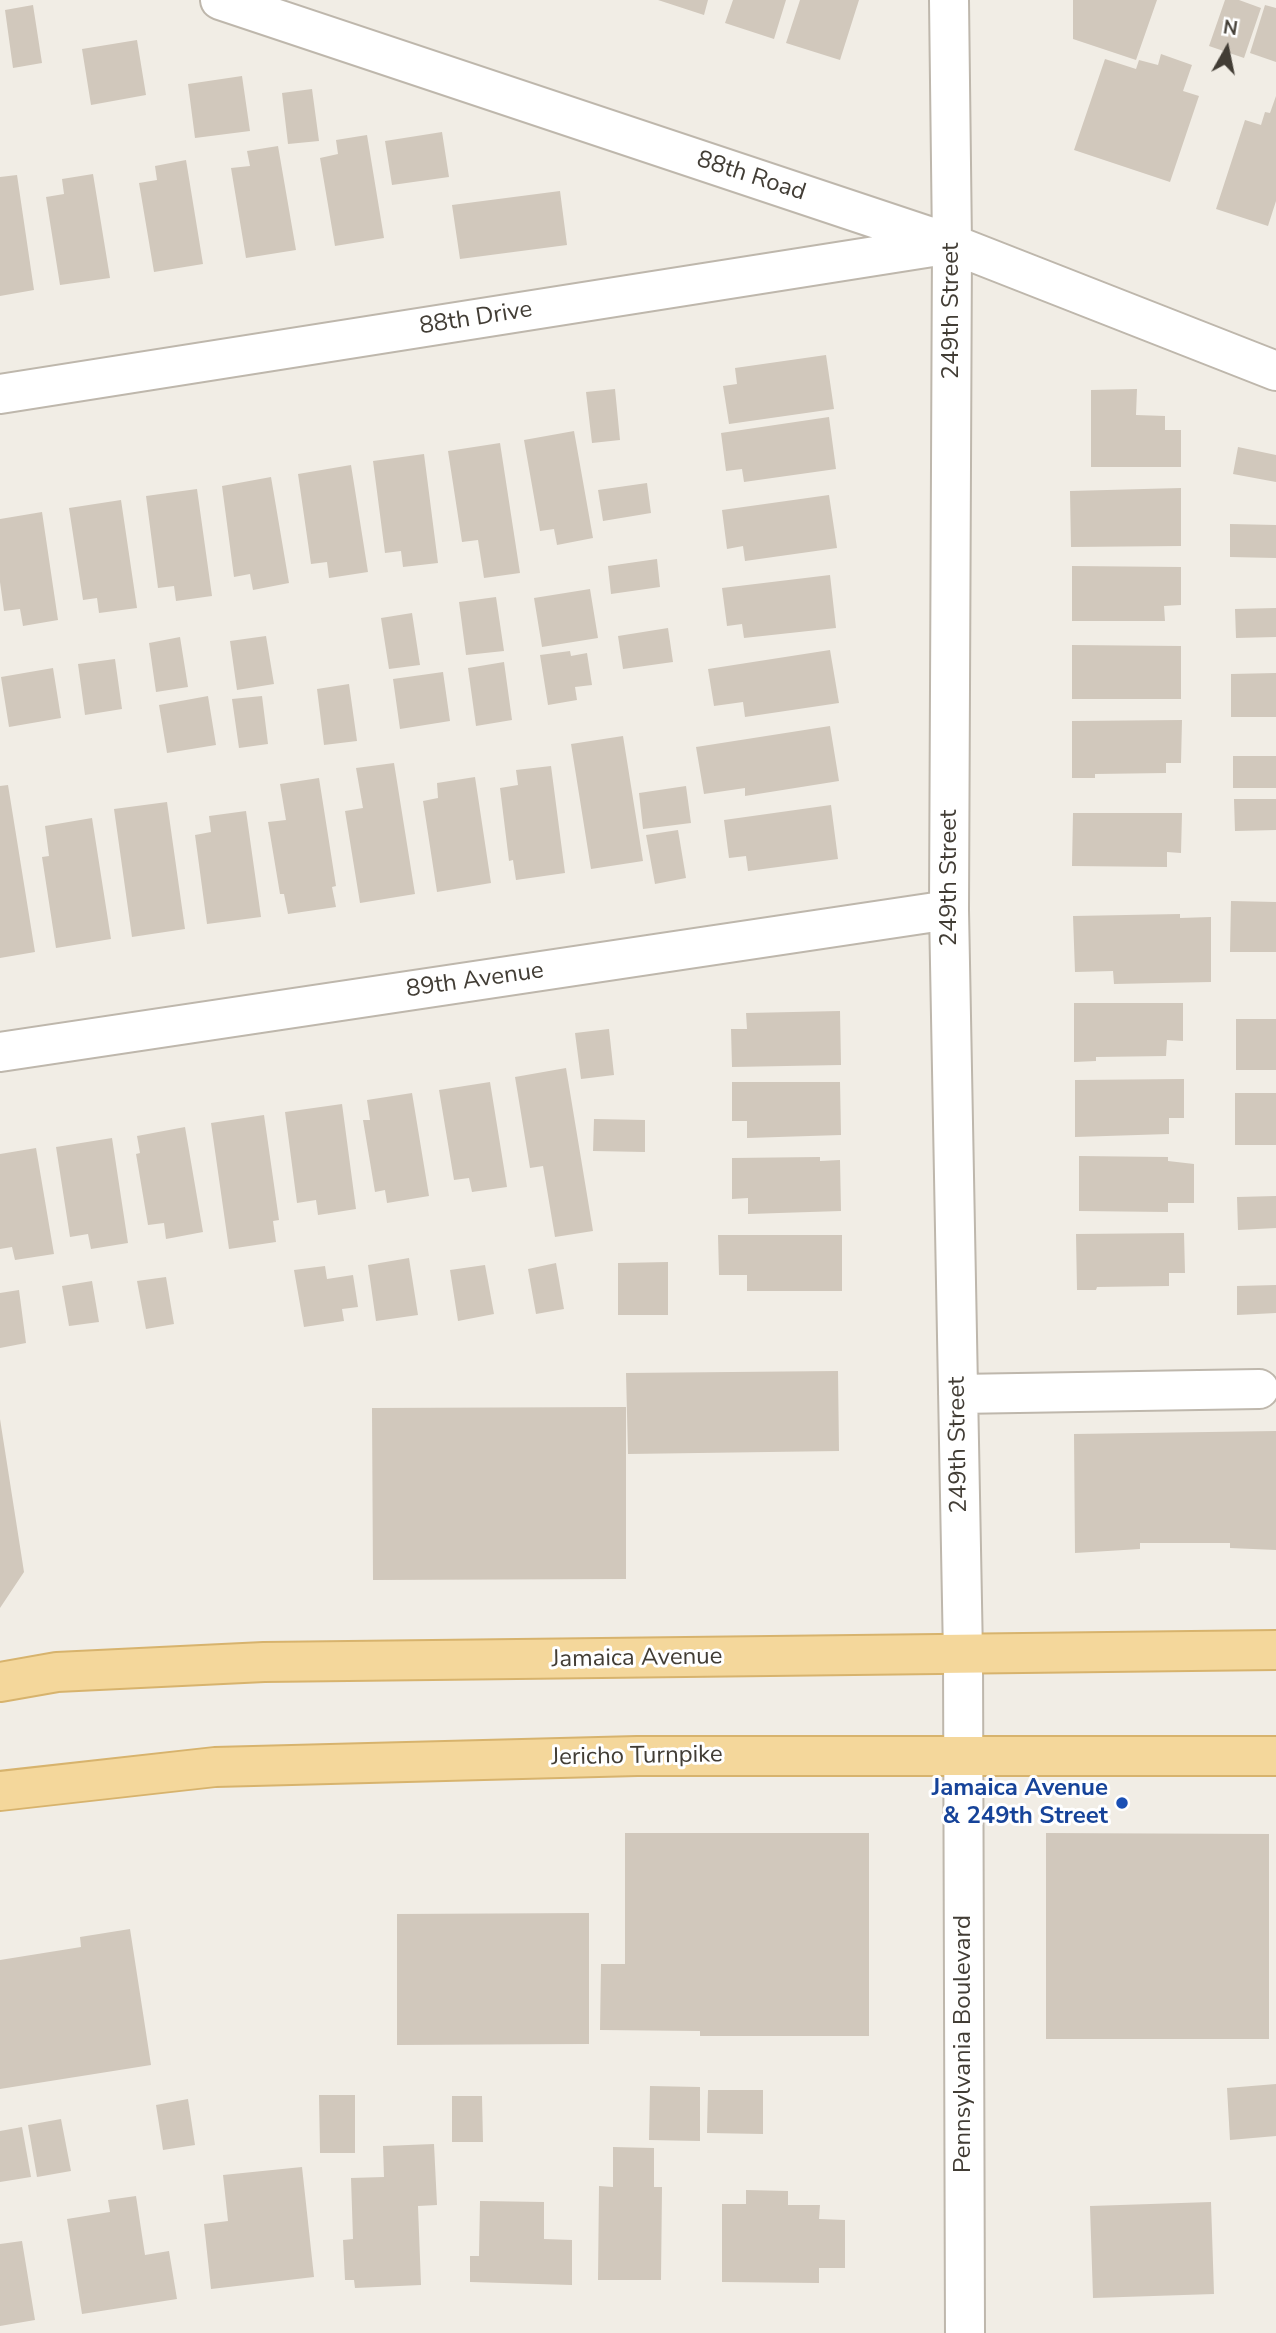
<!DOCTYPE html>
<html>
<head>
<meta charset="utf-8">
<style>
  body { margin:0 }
  #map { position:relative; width:1276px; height:2333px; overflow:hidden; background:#f1ede5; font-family:"Nunito Sans",sans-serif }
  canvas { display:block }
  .north { position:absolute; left:1192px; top:14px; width:70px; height:70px; -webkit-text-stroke:5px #fff; paint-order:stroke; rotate:9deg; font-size:19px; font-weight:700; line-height:28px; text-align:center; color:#423d35 }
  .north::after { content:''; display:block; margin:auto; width:24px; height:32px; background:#423d35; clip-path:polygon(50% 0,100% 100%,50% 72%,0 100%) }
</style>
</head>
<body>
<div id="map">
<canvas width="1276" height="2333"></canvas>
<div class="north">N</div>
</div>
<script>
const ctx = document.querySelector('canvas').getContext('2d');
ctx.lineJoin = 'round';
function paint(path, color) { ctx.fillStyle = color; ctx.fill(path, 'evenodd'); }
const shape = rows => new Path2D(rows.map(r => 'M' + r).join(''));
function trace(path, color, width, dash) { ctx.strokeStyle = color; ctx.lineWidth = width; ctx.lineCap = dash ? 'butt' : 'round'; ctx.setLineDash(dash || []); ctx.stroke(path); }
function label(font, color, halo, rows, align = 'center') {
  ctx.font = font + ' "Nunito Sans",sans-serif'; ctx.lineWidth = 6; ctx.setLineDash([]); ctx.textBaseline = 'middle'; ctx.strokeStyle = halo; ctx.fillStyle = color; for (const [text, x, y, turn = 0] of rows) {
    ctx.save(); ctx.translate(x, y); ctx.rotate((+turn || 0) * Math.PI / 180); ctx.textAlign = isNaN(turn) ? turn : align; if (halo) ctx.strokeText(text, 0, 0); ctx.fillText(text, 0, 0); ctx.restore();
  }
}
const building = shape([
  [658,0,708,0,704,15],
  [733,0,786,0,774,39,725,23],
  [800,0,859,0,840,60,786,43],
  [1073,0,1157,0,1136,60,1073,39],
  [1225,0,1239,0,1261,8,1244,58,1209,46],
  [33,5,42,63,13,68,5,10],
  [1265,5,1276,8,1276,62,1250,53],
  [137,40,146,95,91,105,82,49],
  [1161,54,1192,65,1183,91,1199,96,1170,182,1074,150,1105,59,1136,69,1139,60,1158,65],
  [242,76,250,131,195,138,188,84],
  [312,89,319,141,288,144,282,93],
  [1276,96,1276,201,1268,226,1216,209,1245,120,1261,125,1265,112,1270,113],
  [442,132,449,177,392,185,385,141],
  [367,135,384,238,335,246,320,158,338,154,336,140],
  [278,146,296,250,246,258,231,168,250,166,247,151],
  [186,160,203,264,154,272,139,183,157,180,155,166],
  [93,174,110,278,60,285,46,197,64,194,62,179],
  [17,175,34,290,0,296,0,177],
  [560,191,567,245,460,259,452,205],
  [826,355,834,409,729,424,723,386,737,384,735,368],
  [615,389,620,440,592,443,586,392],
  [1137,389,1136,415,1165,416,1165,430,1181,430,1181,467,1091,467,1091,390],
  [829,417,836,469,744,482,742,469,726,471,721,433],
  [574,431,593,538,557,545,554,529,540,531,524,440],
  [500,443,520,573,484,578,478,540,462,542,448,451],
  [1238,447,1276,455,1276,482,1233,474],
  [424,454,438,563,403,567,401,551,385,553,373,461],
  [351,465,368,572,329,578,327,562,311,564,298,474],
  [271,477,289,583,253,590,250,574,234,577,222,486],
  [647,483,651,513,603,521,598,490],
  [1181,488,1181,546,1071,547,1070,491],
  [197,489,212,596,176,601,174,586,158,588,146,496],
  [829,495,837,548,745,561,743,546,727,549,722,510],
  [121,500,137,608,99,613,97,598,83,600,69,508],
  [42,512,58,620,23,626,20,609,4,611,0,582,0,519],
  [1230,524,1276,525,1276,558,1230,557],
  [657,559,660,587,611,594,608,566],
  [1072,566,1181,567,1181,605,1164,606,1165,621,1072,621],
  [830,575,836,628,744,638,742,624,727,626,722,588],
  [590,589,598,638,542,647,534,598],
  [496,597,504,651,466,655,459,602],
  [1276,608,1276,637,1236,638,1235,609],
  [412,613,420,665,389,669,381,618],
  [668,628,673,662,623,669,618,636],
  [266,636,274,684,237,690,230,641],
  [180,637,188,687,156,692,149,643],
  [1072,645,1181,646,1181,699,1072,699],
  [830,650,839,703,745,717,743,702,714,706,708,669],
  [570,651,571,656,587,653,592,685,575,687,577,700,548,705,540,655],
  [115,659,122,709,85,715,78,664],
  [504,662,512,720,476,726,468,668],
  [53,668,61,718,9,727,1,677],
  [443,672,450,721,400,729,393,679],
  [1276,673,1276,717,1231,717,1231,674],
  [349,684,357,741,324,745,317,689],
  [208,696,216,745,167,753,159,705],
  [262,696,268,744,239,748,232,699],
  [1182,720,1181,763,1166,763,1166,773,1095,774,1095,778,1072,778,1072,721],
  [830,726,839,781,745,796,745,788,704,794,696,747],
  [623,736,643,861,591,869,571,744],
  [1233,756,1276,756,1276,788,1233,788],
  [394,763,415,894,360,903,345,811,363,808,356,768],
  [551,766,565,873,516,880,513,860,509,861,500,788,518,785,516,770],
  [475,777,491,883,437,892,423,801,438,798,437,783],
  [319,778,336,886,332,887,336,907,288,914,284,894,280,894,268,822,286,820,280,784],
  [8,785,35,952,0,958,0,786],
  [686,786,691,823,643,829,639,793],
  [1234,799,1276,799,1276,830,1235,831],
  [167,802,185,929,132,937,114,809],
  [831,805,838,859,748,871,746,856,729,858,724,820],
  [246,811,261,917,207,924,195,835,211,832,209,816],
  [1073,813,1182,813,1181,853,1167,852,1167,867,1072,866],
  [92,818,111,939,56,948,42,857,49,856,45,826],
  [678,830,686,878,655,884,646,835],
  [1231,901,1276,902,1276,952,1230,952],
  [1180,914,1180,918,1211,917,1211,982,1114,984,1113,971,1075,972,1073,916],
  [1074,1003,1183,1003,1183,1041,1167,1040,1166,1056,1096,1057,1096,1061,1074,1062],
  [840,1011,841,1065,732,1067,731,1029,747,1029,746,1013],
  [1236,1019,1276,1019,1276,1070,1236,1070],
  [609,1029,614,1075,581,1079,575,1033],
  [566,1068,593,1231,555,1237,543,1166,530,1168,515,1077],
  [1184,1079,1184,1118,1169,1118,1169,1134,1075,1137,1075,1080],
  [490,1082,507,1187,472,1192,469,1178,454,1180,439,1090],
  [732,1082,840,1082,841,1135,747,1138,747,1121,732,1121],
  [412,1093,429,1196,387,1203,385,1190,375,1192,363,1120,370,1120,367,1100],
  [1235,1093,1276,1093,1276,1145,1235,1145],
  [342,1104,356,1209,318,1215,316,1200,297,1203,285,1112],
  [264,1115,279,1220,273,1221,276,1242,229,1249,211,1123],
  [594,1119,645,1120,645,1152,593,1151],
  [185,1127,203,1232,166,1239,164,1223,148,1225,136,1154,140,1153,137,1136],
  [112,1138,128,1243,91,1249,88,1234,70,1237,56,1147],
  [36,1148,54,1254,15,1260,12,1247,0,1249,0,1154],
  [1079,1156,1168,1157,1168,1161,1194,1164,1194,1203,1168,1203,1168,1212,1079,1211],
  [820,1157,820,1161,840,1160,841,1211,748,1214,748,1198,732,1199,732,1158],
  [1276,1196,1276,1228,1238,1230,1237,1197],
  [1184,1233,1185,1273,1169,1273,1169,1286,1097,1287,1096,1290,1077,1290,1076,1234],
  [718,1235,842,1235,842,1291,747,1291,747,1275,719,1275],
  [409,1258,418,1315,376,1321,368,1265],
  [668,1262,668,1315,618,1315,618,1263],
  [556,1263,564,1309,536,1314,528,1269],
  [485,1265,494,1314,458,1321,450,1270],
  [325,1266,327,1279,353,1275,358,1307,342,1309,344,1321,304,1327,294,1270],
  [166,1277,174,1324,146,1329,137,1281],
  [92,1281,99,1322,69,1326,62,1286],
  [1276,1285,1276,1313,1237,1315,1237,1286],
  [19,1290,26,1343,0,1348,0,1293],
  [838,1371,839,1451,628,1454,626,1373],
  [626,1407,626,1579,373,1580,372,1408],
  [0,1419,24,1572,0,1608],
  [1276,1431,1276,1550,1230,1548,1230,1543,1140,1543,1140,1549,1075,1553,1074,1434],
  [625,1833,869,1833,869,2036,700,2036,700,2031,600,2030,601,1964,625,1964],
  [1046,1833,1269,1834,1269,2039,1046,2039],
  [589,1913,589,2044,397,2045,397,1914],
  [130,1929,151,2065,0,2089,0,1960,81,1947,80,1937],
  [1276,2084,1276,2136,1230,2140,1227,2088],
  [650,2086,700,2087,700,2141,649,2140],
  [708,2090,763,2090,763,2134,707,2133],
  [319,2095,355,2095,355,2153,320,2153],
  [452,2096,482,2096,483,2142,452,2142],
  [188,2099,195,2145,163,2150,156,2105],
  [61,2119,71,2171,37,2177,28,2125],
  [22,2127,31,2177,0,2182,0,2131],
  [434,2144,437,2205,418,2206,421,2285,355,2288,354,2280,345,2280,343,2240,353,2239,351,2178,384,2177,383,2146],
  [613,2147,654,2148,654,2187,662,2187,661,2280,598,2280,599,2186,613,2187],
  [302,2167,314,2277,211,2289,204,2224,228,2221,223,2175],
  [746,2190,788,2191,788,2205,820,2205,819,2219,845,2220,845,2268,819,2268,819,2283,722,2282,722,2204,746,2204],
  [136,2196,145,2255,169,2251,177,2299,82,2314,67,2219,110,2212,108,2200],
  [480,2201,544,2202,544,2239,572,2240,572,2285,470,2282,470,2256,479,2256],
  [1211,2202,1214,2294,1093,2298,1090,2206],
  [22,2241,35,2320,0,2326,0,2244]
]);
const minor = shape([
  [220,0,952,244,1276,371],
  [949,0,952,244,949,910,963,1655,965,2333],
  [0,394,945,245],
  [0,1052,949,910],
  [958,1394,1259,1389]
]);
const major = shape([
  [0,1682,57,1672,264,1662,1276,1650],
  [0,1791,215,1767,637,1756,1276,1756]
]);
const markers = [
  [1122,1803,7,"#1a4fb4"]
];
const streetNames = [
  ["88th Road",751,177,18],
  ["249th Street",952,311,-90],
  ["88th Drive",476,319,-9],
  ["249th Street",950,878,-90],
  ["89th Avenue",475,981,-8],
  ["249th Street",959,1445,-91],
  ["Jamaica Avenue",637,1659,-1],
  ["Jericho Turnpike",637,1757,-1],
  ["Pennsylvania Boulevard",964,2044,-90]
];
const transitNames = [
  ["Jamaica Avenue",1108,1789],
  ["& 249th Street",1108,1817]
];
paint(building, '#d1c8bc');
trace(minor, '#beb7ac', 42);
trace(major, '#d7b36d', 42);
trace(minor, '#fff', 38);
trace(major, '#f4d79b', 38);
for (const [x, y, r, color] of markers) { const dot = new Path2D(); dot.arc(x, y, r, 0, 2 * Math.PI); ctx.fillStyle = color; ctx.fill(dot); trace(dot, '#fff', 2.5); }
label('24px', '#423d35', '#fff', streetNames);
label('bold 24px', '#164399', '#fff', transitNames, 'right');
</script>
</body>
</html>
